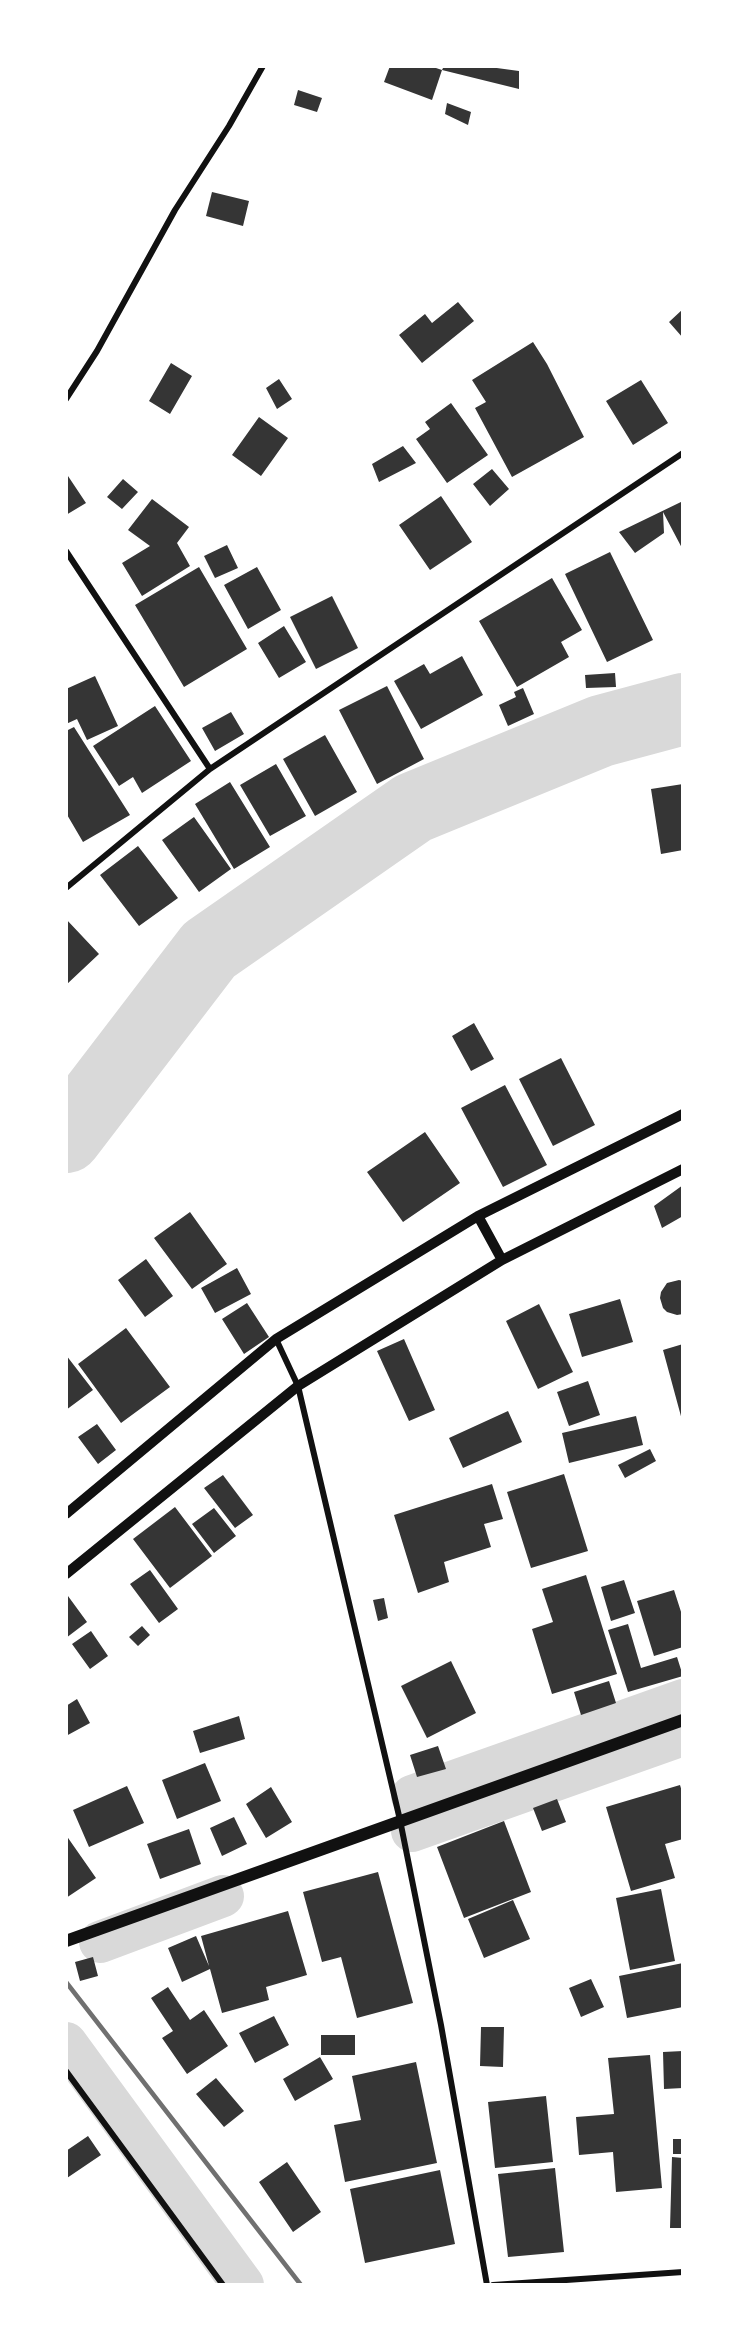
<!DOCTYPE html>
<html>
<head>
<meta charset="utf-8">
<style>
  body { margin:0 }
  #map { position:relative; width:749px; height:2351px; overflow:hidden; background:#fff; font-family:"Libre Baskerville",serif }
  canvas { display:block }
  .frame { position:absolute; inset:0; border:68px solid #fff; pointer-events:none }
</style>
</head>
<body>
<div id="map">
<canvas width="749" height="2351"></canvas>
<div class="frame"></div>
</div>
<script>
const ctx = document.querySelector('canvas').getContext('2d');
ctx.lineJoin = 'round';
const shape = rows => new Path2D(rows.map(r => 'M' + r).join(''));
function trace(path, color, width, dash) { ctx.strokeStyle = color; ctx.lineWidth = width; ctx.lineCap = dash ? 'butt' : 'round'; ctx.setLineDash(dash || []); ctx.stroke(path); }
function paint(path, color) { ctx.fillStyle = color; ctx.fill(path, 'evenodd'); }
const canal = shape([
  [412,1796,683,1700],
  [412,1831,683,1735],
  [100,1942,223,1896],
  [66,2043,243,2285]
]);
const river = shape([
  [66,1137,209,950,413,808,601,731,683,709]
]);
const building = shape([
  [390,66,430,66,442,70,432,100,384,82],
  [444,66,482,66,519,71,519,89,442,70],
  [298,90,322,98,317,112,294,105],
  [447,103,471,112,468,125,445,114],
  [212,192,249,201,243,226,206,216],
  [458,302,474,321,422,363,399,335,425,314,432,323],
  [683,309,683,338,669,322],
  [533,342,547,364,584,437,512,477,475,408,486,402,472,380],
  [171,363,192,376,170,414,149,401],
  [279,379,292,399,277,409,266,388],
  [641,380,668,423,633,445,606,401],
  [451,403,488,455,447,483,416,439,430,429,425,422],
  [259,417,288,438,261,476,232,455],
  [403,446,416,463,379,482,372,464],
  [492,469,509,489,490,506,473,484],
  [66,473,86,503,66,515],
  [123,479,138,492,122,509,107,497],
  [441,496,472,542,430,570,399,525],
  [152,499,189,527,177,543,190,566,142,596,122,563,150,546,128,530],
  [683,501,683,550,663,512,664,533,635,553,619,532],
  [227,545,238,568,215,578,204,556],
  [610,552,653,640,607,662,565,574],
  [199,567,247,649,184,687,135,605],
  [257,567,281,610,248,629,224,585],
  [552,578,582,630,561,642,569,657,517,687,479,621],
  [332,596,358,648,316,669,290,617],
  [284,626,306,662,279,678,258,643],
  [462,656,483,695,421,729,394,681,424,664,430,674],
  [615,673,616,687,586,688,585,675],
  [95,676,118,726,87,740,77,719,66,724,66,689],
  [387,686,424,759,377,784,339,710],
  [523,688,534,714,508,726,499,705,516,697,514,692],
  [155,706,191,761,142,793,133,777,119,786,93,746],
  [231,712,244,734,215,751,202,728],
  [74,727,130,815,83,842,66,813,66,793,68,792,66,788,66,731],
  [325,735,357,792,315,816,283,759],
  [276,764,306,816,270,836,240,785],
  [230,782,270,847,234,869,195,804],
  [683,784,683,850,661,854,651,789],
  [194,817,231,869,199,892,162,840],
  [138,846,178,898,139,926,100,875],
  [66,919,99,954,66,985],
  [474,1023,494,1059,471,1071,452,1036],
  [561,1058,595,1125,553,1146,519,1079],
  [505,1085,547,1165,503,1187,461,1108],
  [425,1132,460,1183,403,1222,367,1172],
  [683,1185,683,1216,662,1228,654,1206],
  [190,1212,227,1264,192,1289,154,1238],
  [146,1259,173,1296,145,1317,118,1280],
  [237,1268,251,1294,215,1313,201,1288],
  [679,1280,683,1281,683,1314,677,1315,667,1312,663,1308,660,1298,661,1292,667,1283],
  [620,1299,633,1342,582,1357,569,1314],
  [247,1303,269,1337,244,1354,222,1319],
  [539,1304,573,1372,538,1389,506,1321],
  [126,1328,170,1387,121,1423,78,1364],
  [404,1339,435,1410,409,1421,377,1351],
  [683,1344,683,1420,682,1420,663,1350],
  [66,1355,93,1390,66,1410],
  [588,1381,600,1415,569,1426,557,1392],
  [508,1411,522,1442,463,1468,449,1438],
  [636,1416,643,1445,569,1463,562,1433],
  [97,1424,116,1450,98,1464,78,1437],
  [650,1449,656,1461,625,1478,618,1465],
  [564,1474,588,1551,531,1568,507,1492],
  [223,1475,253,1515,235,1528,204,1488],
  [492,1484,503,1519,484,1524,491,1547,444,1562,449,1582,418,1593,394,1515],
  [175,1507,212,1556,170,1588,133,1539],
  [214,1508,236,1536,214,1553,192,1524],
  [150,1570,178,1609,159,1623,130,1584],
  [586,1575,617,1674,552,1694,532,1629,553,1622,542,1589],
  [624,1580,635,1613,611,1621,601,1587],
  [674,1590,683,1618,683,1647,654,1656,637,1601],
  [68,1596,87,1622,66,1638,66,1597],
  [384,1598,388,1618,378,1621,373,1600],
  [628,1624,641,1668,677,1657,683,1676,628,1692,608,1630],
  [142,1626,150,1635,138,1646,129,1637],
  [91,1631,108,1656,90,1669,72,1644],
  [451,1661,476,1713,427,1738,401,1686],
  [609,1681,616,1703,581,1715,574,1692],
  [77,1699,90,1723,66,1736,66,1706],
  [239,1716,245,1739,200,1753,193,1731],
  [438,1746,446,1769,417,1777,410,1755],
  [205,1763,221,1801,177,1819,162,1780],
  [680,1785,683,1795,683,1839,665,1844,675,1878,631,1891,606,1807],
  [127,1786,144,1823,89,1847,73,1810],
  [271,1787,292,1822,266,1838,246,1804],
  [557,1799,566,1822,542,1831,533,1808],
  [234,1817,247,1844,222,1856,210,1828],
  [504,1821,531,1892,464,1918,437,1847],
  [189,1829,201,1864,160,1879,147,1844],
  [66,1835,96,1878,66,1898],
  [378,1872,413,2003,357,2018,341,1957,322,1962,303,1892],
  [661,1889,675,1961,630,1970,616,1898],
  [513,1900,530,1939,484,1958,468,1919],
  [288,1911,307,1975,266,1987,269,2000,222,2013,210,1969,182,1982,168,1948,196,1936,209,1966,201,1936],
  [93,1957,98,1976,80,1981,75,1962],
  [683,1963,683,2007,627,2018,619,1976],
  [591,1979,604,2007,581,2017,569,1988],
  [168,1987,190,2020,204,2010,228,2046,187,2074,162,2038,173,2031,151,1998],
  [274,2016,289,2045,255,2063,239,2033],
  [481,2027,504,2027,503,2067,480,2066],
  [321,2035,355,2035,355,2055,321,2055],
  [683,2051,683,2088,664,2089,663,2052],
  [650,2055,662,2188,616,2192,613,2152,579,2155,576,2117,614,2114,608,2058],
  [320,2057,333,2079,295,2101,283,2079],
  [416,2062,437,2163,345,2182,334,2125,361,2120,352,2076],
  [216,2078,244,2111,224,2127,196,2094],
  [546,2096,553,2162,495,2168,488,2102],
  [88,2136,101,2155,67,2178,66,2151],
  [673,2139,683,2139,683,2154,673,2154],
  [672,2157,683,2158,683,2228,670,2228],
  [287,2162,321,2212,293,2232,259,2182],
  [555,2168,564,2252,508,2257,498,2174],
  [440,2170,455,2244,365,2263,350,2189]
]);
const minor = shape([
  [66,399,97,351,175,210,229,126,263,66],
  [66,551,210,769],
  [66,888,210,769,683,453],
  [276,1339,298,1386,400,1820,441,2025,487,2285],
  [66,2071,223,2285],
  [493,2285,683,2272]
]);
const tertiary = shape([
  [478,1216,502,1260],
  [66,1514,276,1339,478,1216,683,1114],
  [66,1574,298,1386,502,1260,683,1169]
]);
const secondary = shape([
  [66,1941,683,1720]
]);
const rail = shape([
  [66,1982,301,2285]
]);
trace(canal, '#d9d9d9', 42);
trace(river, '#d9d9d9', 72);
paint(building, '#353535');
trace(minor, '#111', 6);
trace(tertiary, '#111', 10);
trace(secondary, '#111', 12);
trace(rail, '#707070', 4.5);
</script>
</body>
</html>
